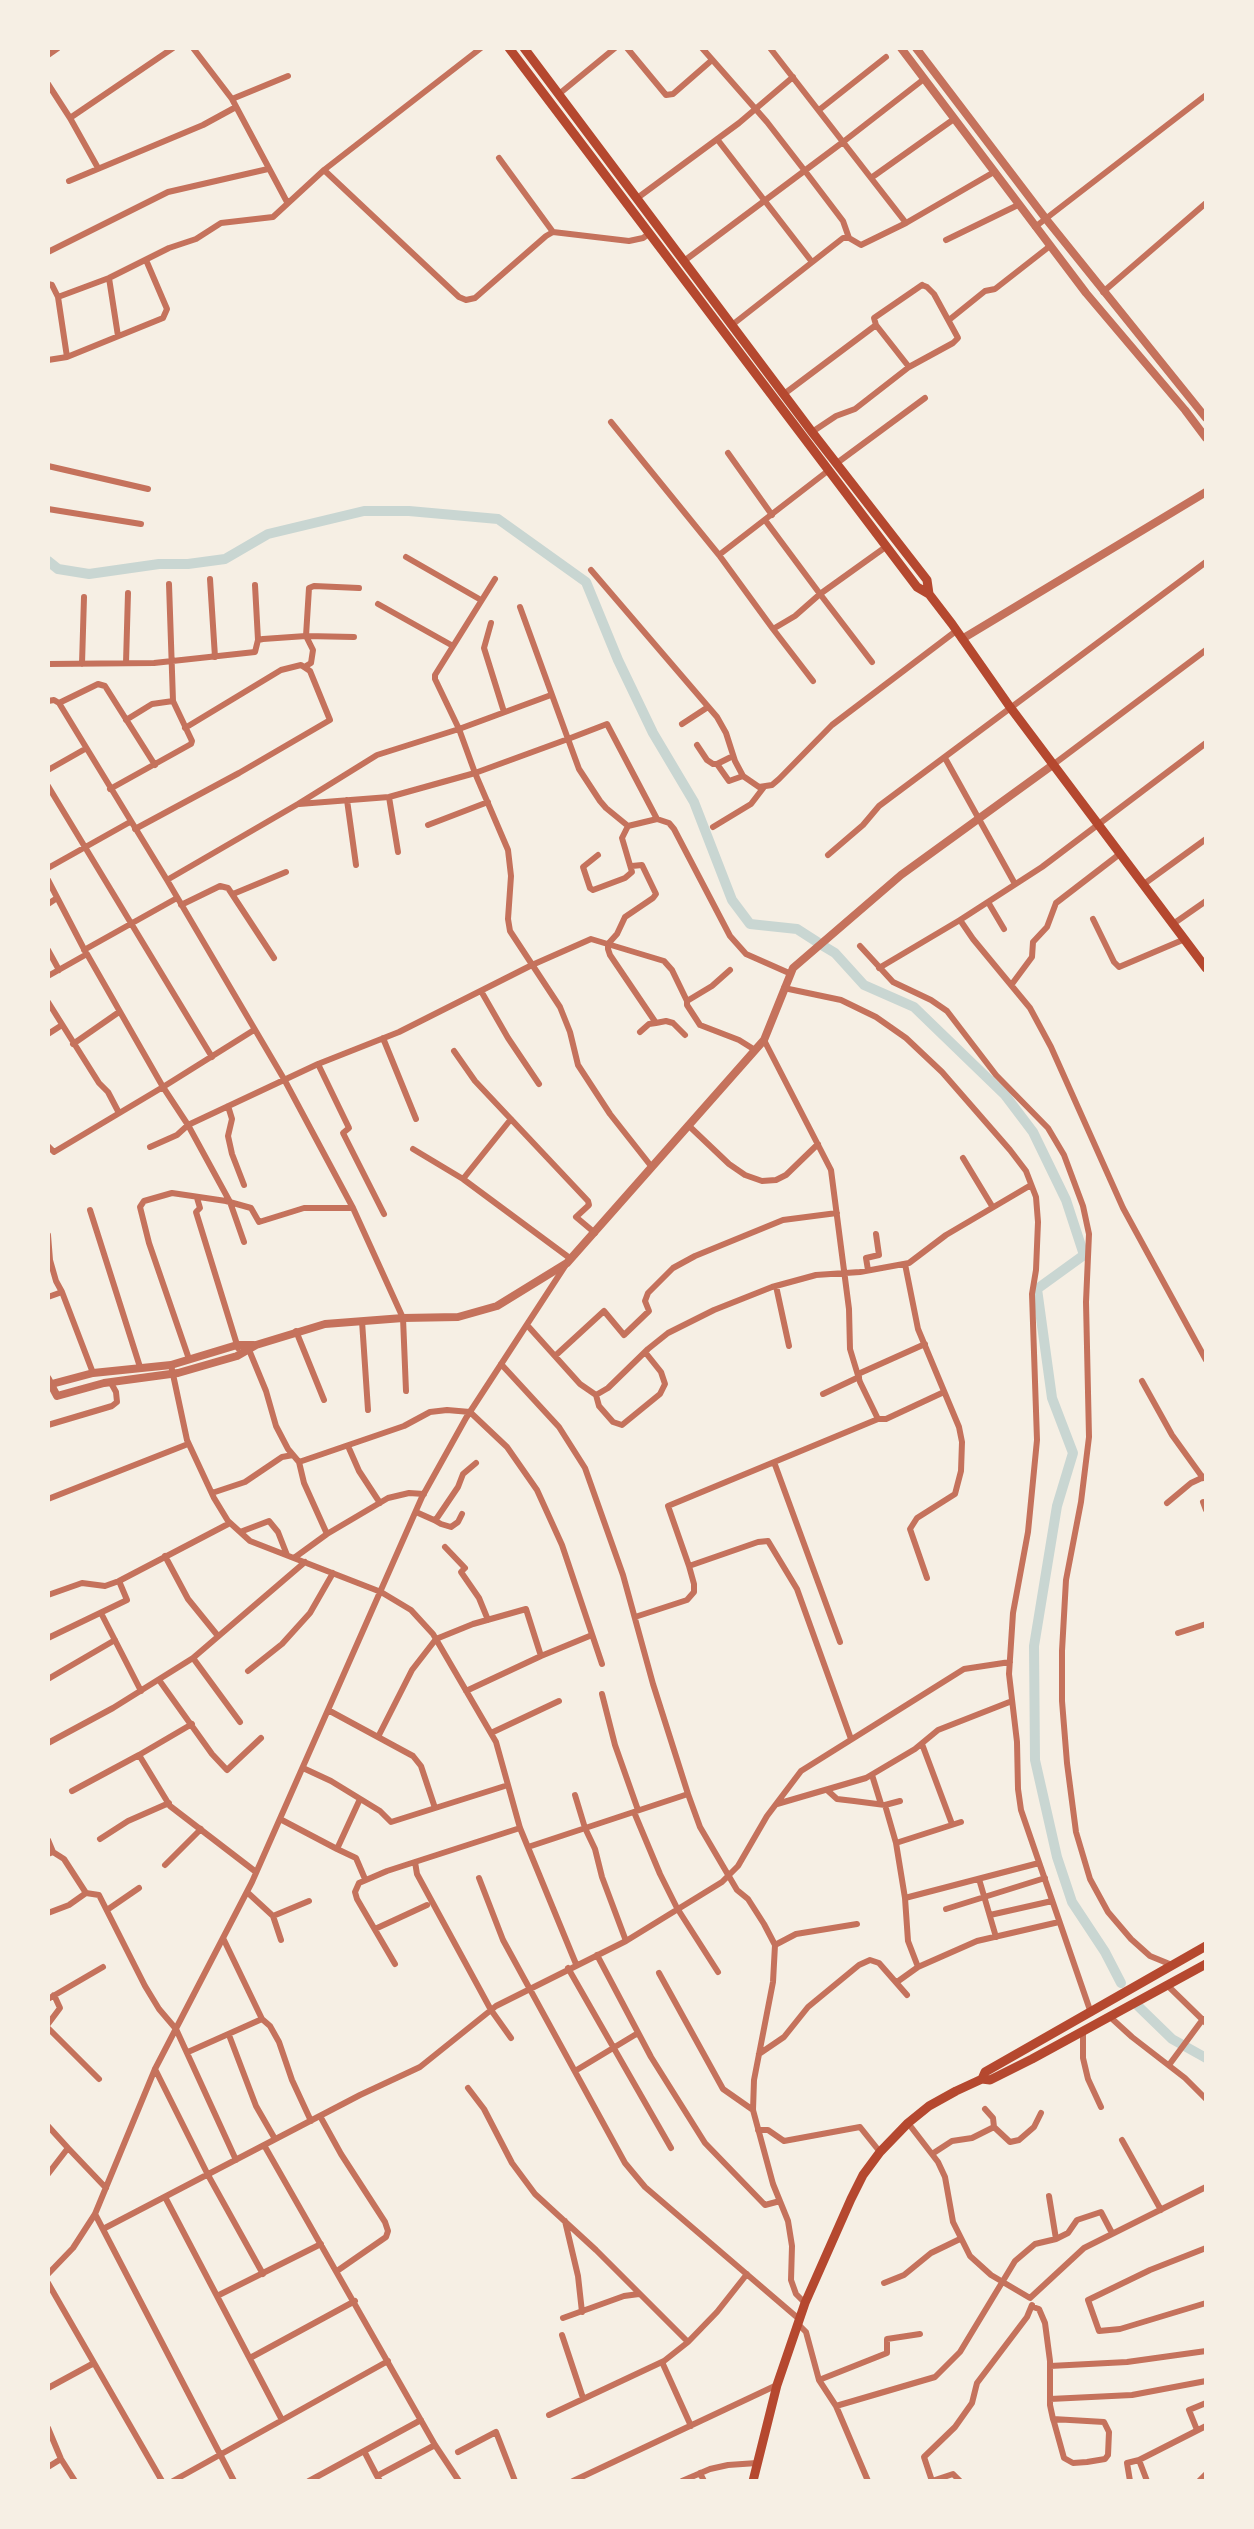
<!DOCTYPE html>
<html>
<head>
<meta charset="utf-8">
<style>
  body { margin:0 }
  #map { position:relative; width:1254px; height:2529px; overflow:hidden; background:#f6efe4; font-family:"IBM Plex Sans",sans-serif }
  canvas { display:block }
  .frame { position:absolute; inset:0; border:50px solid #f6efe4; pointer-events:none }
</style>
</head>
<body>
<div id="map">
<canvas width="1254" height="2529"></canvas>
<div class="frame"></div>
</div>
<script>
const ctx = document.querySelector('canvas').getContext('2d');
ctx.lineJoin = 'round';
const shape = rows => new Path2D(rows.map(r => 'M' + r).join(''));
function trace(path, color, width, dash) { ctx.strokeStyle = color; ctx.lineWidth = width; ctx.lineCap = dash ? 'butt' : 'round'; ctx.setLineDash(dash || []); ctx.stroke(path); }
const canal = shape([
  [48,561,58,569,89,574,159,564,188,564,225,559,268,534,364,511,409,511,498,519,586,582,618,660,653,733,694,802,732,900,750,924,797,929,825,947,835,953,864,985,914,1007,1005,1095,1033,1132,1066,1200,1084,1255,1037,1289,1052,1398,1073,1453,1057,1506,1034,1646,1035,1760,1057,1857,1072,1902,1105,1952,1121,1983],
  [1138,2006,1172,2039,1206,2058]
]);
const minor = shape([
  [193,48,232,99,287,202],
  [627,48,666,95,673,94,712,60],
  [702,48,767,122,805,171,843,221,849,238],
  [48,55,58,48],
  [924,79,843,142,906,223,994,172],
  [48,84,70,118,173,48],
  [559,94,615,48],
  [232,99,288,76],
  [819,110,886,57],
  [70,118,98,168],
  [717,139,812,262],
  [499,158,553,232],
  [324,170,459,297,466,300,475,298,546,236,553,232,629,241,643,238,650,233],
  [871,178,954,119],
  [69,181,203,125,236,107],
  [636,199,739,123,793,77],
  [1035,227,1206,95],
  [946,240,1018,205],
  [48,252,168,192,268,169],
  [684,261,843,142,770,48],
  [109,278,118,336],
  [48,284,52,285,58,297,109,278,169,248,196,239,221,223,273,217,324,170,481,48],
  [922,285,927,287,934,294,958,338,953,343,909,367,876,325,874,318,922,285],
  [1103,292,1206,203],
  [58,297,67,357],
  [949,320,985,291,995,289,1050,246],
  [732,325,843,238,849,238,861,245,906,223],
  [48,360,67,357,163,318,167,309,146,260],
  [784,394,876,325],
  [611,422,719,555,829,470],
  [812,432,836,416,855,409,909,367],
  [728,453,772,515],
  [837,463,925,398],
  [48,466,148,489],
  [48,509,141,524],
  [765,520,820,594,887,546],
  [719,555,773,629],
  [406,557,481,600],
  [591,570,717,717,726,733,735,761,743,776,759,787,772,785,779,779,832,725,956,631],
  [210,579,215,657],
  [495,579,435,675,435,679,459,729,475,773,508,850,511,876,508,919,510,931,560,1007,570,1032,578,1065,610,1114,651,1166],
  [255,585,258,640],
  [378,604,453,646],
  [491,623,484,648,504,712],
  [126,663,128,593],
  [48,664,154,663,255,652,258,640,263,639,306,636,354,637],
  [82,664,84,597],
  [306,666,311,663,313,650,306,636,309,588,314,586,359,588],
  [813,681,773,629,795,616,820,594,872,662],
  [48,701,54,700,59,703,167,880,284,1079,353,1208,403,1318,406,1391],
  [59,703,98,684,105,686,155,765],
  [126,720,152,704,173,701],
  [682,724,708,707],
  [697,745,707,760,713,764,717,764,733,756],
  [945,758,1015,884],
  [717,764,729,781,743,776],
  [1054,764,1206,650],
  [48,770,85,749],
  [48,786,212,1057],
  [110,789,191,744,192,741,173,701,169,584],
  [389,797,398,852],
  [347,800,356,865],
  [299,804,389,797,475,773,568,739,520,607],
  [657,819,628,826,606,808,600,801,579,769,568,739,607,724,657,819,669,823,674,829,730,936,746,954,789,973],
  [428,825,488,802],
  [713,827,751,804,764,787],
  [135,829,239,773,330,720,310,671,301,665,281,670,185,728],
  [598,855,583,867,590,888,593,890,625,878,632,872,622,838,628,826],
  [828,855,863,825,879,806,1206,562],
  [632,866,642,865,656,894,653,898,625,917,617,934,608,944,608,949,610,955,656,1023,666,1021,673,1023,685,1035],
  [48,868,130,822],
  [48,880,85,951],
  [167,880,298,804,377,755,459,729,551,695],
  [1144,884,1206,839],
  [233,894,286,872],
  [988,902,1004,929],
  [48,904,57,898],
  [181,905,220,886,228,888,274,958],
  [1093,919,1114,962,1119,967,1185,939],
  [960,920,973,939,1030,1008,1051,1047,1123,1208,1206,1360],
  [1173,924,1206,901],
  [860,946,893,982,931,1000,947,1011,996,1075,1048,1128,1064,1155,1083,1206,1089,1234,1086,1302,1089,1437,1081,1502,1066,1580,1062,1651,1062,1701,1067,1763,1076,1832,1090,1879,1108,1912,1131,1939,1150,1956,1172,1965],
  [48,950,59,970],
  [84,950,177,898],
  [879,968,960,920,1042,867,1206,743],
  [730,970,712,986,687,1001,687,1005,700,1025,739,1040,755,1050],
  [48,976,87,954,163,1087,54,1152,48,1146],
  [1012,984,1032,957,1033,942,1047,927,1056,903,1121,853],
  [784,988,841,1000,876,1017,906,1038,942,1072,1010,1150,1026,1171,1036,1197,1038,1222,1036,1270,1032,1294,1037,1440,1028,1532,1013,1613,1009,1674,1017,1742,1018,1789,1021,1810,1091,2013],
  [481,991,508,1038,539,1084],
  [48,1002,99,1083,108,1092,119,1113],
  [254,1030,163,1087,188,1125,318,1064,399,1032,532,965,591,939,664,961,672,970,687,1001],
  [640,1032,649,1024,656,1023],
  [48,1034,62,1025],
  [383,1038,416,1119],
  [764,1040,831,1170,849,1309,850,1349,860,1382,878,1419],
  [73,1044,119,1012],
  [454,1051,475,1081,588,1201,589,1205,576,1217,595,1233],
  [318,1064,349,1128,343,1133,384,1214],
  [228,1106,232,1119,228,1136,232,1154,244,1185],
  [688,1125,729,1164,745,1175,762,1181,776,1180,786,1175,818,1144],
  [150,1147,177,1135,188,1125,230,1202,244,1242],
  [413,1149,463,1179,571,1259],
  [963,1158,992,1206],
  [463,1179,511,1119],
  [197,1198,200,1208,196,1212,238,1348],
  [90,1210,140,1367],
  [48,1235,50,1260,56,1281,62,1292],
  [905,1264,918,1329,959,1427,962,1442,961,1471,955,1494,917,1518,910,1529,927,1578],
  [868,1270,866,1258,879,1255,876,1234],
  [776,1286,789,1346],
  [48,1297,62,1292,93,1373],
  [362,1321,368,1410],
  [527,1325,580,1384,596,1395,608,1388,648,1349,668,1333,714,1310,772,1287,816,1275,860,1272,909,1263,946,1235,1031,1185],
  [296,1331,324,1400],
  [247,1345,266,1391,276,1426,288,1449,299,1462],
  [555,1356,604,1311,624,1335,649,1311,645,1301,648,1293,673,1268,695,1256,783,1220,837,1213],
  [189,1359,149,1243,140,1207,144,1201,172,1193,226,1201,251,1208,259,1222,304,1208,353,1208],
  [501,1364,559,1427,585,1468,623,1575,653,1684,688,1794],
  [171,1365,187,1440,214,1498,228,1521,250,1541,381,1592,411,1610,433,1634,496,1742,520,1828,576,1964],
  [858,1374,925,1344],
  [1142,1381,1172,1435,1203,1478],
  [823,1394,859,1377],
  [596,1395,599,1406,613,1422,622,1425,660,1394,665,1384,661,1372,645,1352],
  [48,1425,112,1406,117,1402,116,1392,111,1383],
  [348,1446,359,1471,380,1503],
  [774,1462,840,1642],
  [212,1493,245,1482,282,1457,293,1455],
  [424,1494,409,1493,388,1498,327,1534,304,1483,299,1462,404,1426,430,1412,447,1410,470,1412,507,1447,537,1490,562,1545,602,1664],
  [48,1499,188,1444],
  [1203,1502,1206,1510],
  [1167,1503,1191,1483,1206,1476],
  [416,1512,434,1520,437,1518,458,1487,463,1474,476,1463],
  [434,1520,441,1524,451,1527,458,1522,462,1514],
  [240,1532,269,1521,278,1532,287,1555],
  [445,1547,465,1568,461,1572,479,1598,488,1620],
  [165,1556,188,1599,218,1636],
  [294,1558,327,1534],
  [689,1566,758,1542,768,1541,797,1589,851,1739],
  [48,1595,82,1583,105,1586,119,1581],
  [101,1613,141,1691],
  [635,1617,687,1600,694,1592,694,1584,689,1566,668,1506,878,1419,886,1419,944,1392],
  [1178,1633,1206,1624],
  [48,1638,127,1600,119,1581,230,1523],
  [541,1656,592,1635],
  [193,1658,240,1722],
  [248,1671,282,1644,310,1613,333,1573],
  [48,1679,115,1640],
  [159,1680,212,1754,227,1770,261,1738],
  [602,1694,615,1745,638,1810],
  [328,1710,413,1756,421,1766,435,1808],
  [491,1733,559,1701],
  [378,1737,412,1670,436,1639,473,1624,526,1609,541,1656,466,1691],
  [48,1743,113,1708,193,1658,305,1562],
  [922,1744,952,1824],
  [139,1755,192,1724],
  [303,1768,331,1781,380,1811,391,1822,508,1785],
  [872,1775,881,1804],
  [827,1790,837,1799,854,1801,885,1805,900,1801],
  [72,1791,139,1755,170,1806,256,1872],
  [575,1795,585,1828,595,1849,602,1877,626,1941],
  [777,1804,866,1778,915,1749,938,1730,1012,1701],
  [885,1805,896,1843,961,1822],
  [634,1812,660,1874,677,1908,718,1972],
  [280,1819,337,1849,360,1799],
  [100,1839,128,1821,169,1803],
  [48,1840,53,1852],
  [896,1843,905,1898,908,1941,918,1967,977,1941,1059,1922],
  [528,1847,688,1794,700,1827,737,1890,748,1899,764,1924,775,1945],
  [337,1849,356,1858,365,1879],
  [48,1854,53,1852,64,1859,86,1893,99,1895,145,1986,159,2009,176,2029,236,2160],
  [415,1862,417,1874,491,2010,511,2038],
  [165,1865,201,1829],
  [479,1878,503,1940,625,2163,645,2187,799,2319],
  [979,1879,996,1937],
  [247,1892,273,1916,309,1901],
  [905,1898,1039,1863],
  [946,1909,1045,1878],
  [107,1910,139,1888],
  [48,1913,69,1905,86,1893],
  [990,1915,1052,1901],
  [273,1916,281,1940],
  [375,1929,427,1905],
  [597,1955,651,2057,705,2143,765,2205,780,2201],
  [395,1964,357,1899,355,1892,359,1883,387,1871,520,1828],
  [568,1968,671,2148],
  [659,1973,723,2089,753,2110],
  [897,1982,918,1967],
  [1167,1985,1206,2023],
  [48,1999,103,1967],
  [1109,2016,1132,2037,1185,2078,1206,2099],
  [262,2019,270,2026,279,2042,292,2080,311,2121],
  [48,2024,60,2008,54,1995],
  [48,2028,99,2079],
  [1083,2031,1083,2058,1088,2079,1101,2107],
  [229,2035,256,2106,275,2139],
  [188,2052,262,2019,223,1938],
  [759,2054,784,2037,808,2007,859,1965,870,1960,879,1963,907,1995],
  [1169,2065,1203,2019],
  [155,2069,208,2175,263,2274],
  [575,2071,638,2033],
  [468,2088,484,2109,512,2163,535,2194,596,2250,688,2342],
  [985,2109,993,2118,994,2127],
  [320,2116,341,2154,385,2222,388,2231,386,2237,337,2271],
  [908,2123,938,2162,945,2177,953,2222,970,2256,991,2275,1030,2298,1084,2248,1206,2187],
  [48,2126,68,2148,48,2174],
  [758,2130,768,2130,784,2141,860,2127,880,2152],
  [1122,2140,1161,2210],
  [264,2145,435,2445,459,2481],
  [68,2148,106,2188],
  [932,2154,952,2141,972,2138,994,2127,1010,2142,1019,2140,1034,2127,1041,2113],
  [165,2197,282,2420],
  [95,2214,234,2481],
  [565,2221,578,2276,582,2312],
  [103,2229,360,2095,420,2067,496,2006,626,1941,722,1882,738,1866,767,1816,801,1771,964,1669,1010,1662],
  [1056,2239,1068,2233,1077,2220,1101,2212,1112,2233],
  [1206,2248,1150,2270,1088,2300,1099,2331,1120,2329,1206,2303],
  [48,2274,73,2248,95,2214,155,2069,252,1882,422,1497,466,1418,567,1263],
  [48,2283,162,2481],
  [884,2283,904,2275,931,2253,960,2239],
  [217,2296,321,2244],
  [805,2303,796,2294,791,2280,792,2246,788,2221,773,2184,753,2110,754,2080,773,1982,775,1945,796,1934,857,1924],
  [1033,2307,1039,2309,1045,2323,1050,2361,1050,2405,1053,2419,1054,2422,1064,2458,1073,2463,1087,2462,1105,2459,1108,2455,1109,2432,1104,2422,1053,2419],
  [563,2318,624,2296,639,2294],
  [798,2324,806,2332,819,2380],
  [562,2335,583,2398],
  [250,2358,355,2301],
  [662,2362,691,2426],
  [1050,2366,1127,2362,1206,2351],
  [48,2388,94,2363],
  [1050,2399,1132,2395,1206,2381],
  [836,2406,935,2377,960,2352,1015,2261,1035,2244,1056,2239,1049,2196],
  [549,2415,664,2361,688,2342,717,2312,747,2274],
  [48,2428,61,2459,75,2481],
  [1197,2430,1189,2410,1206,2403],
  [364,2451,377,2476],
  [458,2452,496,2432,515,2481],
  [1139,2460,1147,2481],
  [48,2467,61,2459],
  [700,2473,704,2481],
  [173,2481,388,2361],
  [309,2481,421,2420],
  [380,2481,377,2476,435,2445],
  [573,2481,777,2385],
  [682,2481,710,2469,728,2465,757,2463],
  [868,2481,836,2406,819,2380,887,2353,887,2339,920,2334],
  [932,2481,924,2457,955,2427,972,2403,977,2383,1027,2317,1032,2305],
  [932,2481,953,2474,960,2481],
  [1130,2481,1127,2463,1139,2460,1206,2426],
  [1199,2481,1206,2474]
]);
const tertiary = shape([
  [901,48,1086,293,1185,410,1206,438],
  [916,48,1046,219,1206,418],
  [962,639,1206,492],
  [48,1379,57,1396,104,1383,178,1373,237,1356,256,1345,325,1324,403,1318,458,1317,497,1306,567,1263,764,1040,793,968,901,875,1054,764],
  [48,1385,93,1373,171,1365,237,1345,254,1345]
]);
const secondary = shape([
  [509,48,917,587,929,594,952,624,1010,707,1206,968],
  [524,48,812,432,927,580,929,594],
  [982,2079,985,2072,1206,1946],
  [753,2481,777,2385,805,2303,851,2199,863,2175,880,2152,908,2123,929,2106,956,2091,982,2079,990,2080,1032,2059,1206,1964]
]);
trace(canal, '#c9d6d2', 10);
trace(minor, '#c5725c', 6);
trace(tertiary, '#c5725c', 8);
trace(secondary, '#b5482f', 9);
</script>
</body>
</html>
